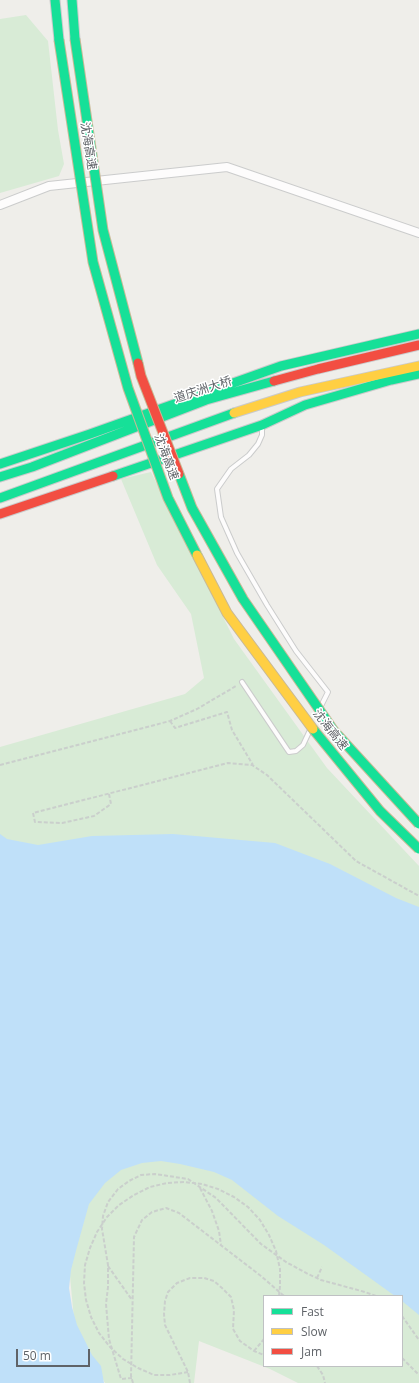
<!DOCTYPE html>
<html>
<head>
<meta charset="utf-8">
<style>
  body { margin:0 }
  #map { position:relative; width:419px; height:1383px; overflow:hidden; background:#efeeea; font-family:"Open Sans",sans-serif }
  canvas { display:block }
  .legend { position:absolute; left:263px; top:1295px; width:140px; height:72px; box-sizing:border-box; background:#fff; border:1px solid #bfc1c3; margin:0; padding:5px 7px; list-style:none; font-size:12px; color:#5f6368 }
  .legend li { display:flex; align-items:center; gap:8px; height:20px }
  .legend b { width:20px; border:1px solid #bfc1c3 }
  .scale { position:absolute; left:16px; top:1349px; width:74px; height:18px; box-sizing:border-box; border:2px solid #5f6368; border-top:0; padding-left:5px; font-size:12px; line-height:14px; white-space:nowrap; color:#5f6368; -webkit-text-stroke:3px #fff; paint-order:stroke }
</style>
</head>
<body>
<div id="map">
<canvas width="419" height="1383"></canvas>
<ul class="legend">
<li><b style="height:5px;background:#16e098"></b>Fast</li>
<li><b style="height:5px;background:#ffcf43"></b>Slow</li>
<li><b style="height:5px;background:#f24e42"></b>Jam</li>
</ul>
<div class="scale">50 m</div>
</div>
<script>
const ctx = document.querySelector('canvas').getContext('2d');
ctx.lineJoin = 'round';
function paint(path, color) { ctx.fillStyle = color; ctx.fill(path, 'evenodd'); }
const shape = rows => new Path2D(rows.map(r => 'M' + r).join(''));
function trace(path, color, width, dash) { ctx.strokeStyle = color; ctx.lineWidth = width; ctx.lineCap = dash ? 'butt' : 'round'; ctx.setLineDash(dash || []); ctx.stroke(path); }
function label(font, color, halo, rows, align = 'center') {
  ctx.font = font + ' "Open Sans","Noto Sans SC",sans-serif'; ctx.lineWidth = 3; ctx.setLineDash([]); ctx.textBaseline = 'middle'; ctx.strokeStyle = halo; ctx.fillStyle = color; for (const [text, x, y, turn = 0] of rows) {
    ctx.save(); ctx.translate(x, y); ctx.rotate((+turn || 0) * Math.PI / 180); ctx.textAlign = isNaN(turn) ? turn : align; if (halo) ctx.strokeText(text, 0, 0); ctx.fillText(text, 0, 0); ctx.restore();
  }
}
const green = shape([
  [26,15,48,41,58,130,64,164,59,176,0,193,0,19],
  [151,472,234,639,327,768,419,866,419,923,0,859,0,747,185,694,204,678,191,614,157,565,121,479],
  [140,1151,224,1163,419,1308,419,1383,298,1383,270,1369,199,1341,194,1383,105,1383,75,1330,68,1255,92,1186],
  [264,1296,402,1296,402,1366,264,1366]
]);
const water = shape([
  [0,834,7,839,38,845,92,836,173,834,275,843,330,864,396,898,419,907,419,1315,402,1301,402,1296,395,1296,324,1245,278,1216,232,1180,214,1172,180,1164,161,1161,142,1163,121,1170,105,1183,89,1204,77,1247,71,1270,69,1288,72,1307,77,1325,92,1355,101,1366,104,1383,0,1383]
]);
const path = shape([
  [170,721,175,728,227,712,232,730,253,765],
  [0,765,170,721,197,709,236,686],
  [109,794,111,804,94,816,62,823,35,822,33,813,228,763,252,765,267,775,356,861,419,896],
  [200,1188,212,1211,219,1231,221,1245],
  [108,1266,132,1300],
  [317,1278,322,1267],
  [402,1316,419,1340],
  [254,1351,264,1339],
  [402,1358,419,1375],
  [317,1366,323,1375,325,1383],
  [132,1378,121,1379,109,1339,106,1304,108,1287,108,1265,102,1229,103,1216,108,1202,118,1189,129,1181,141,1175,155,1174,188,1179,216,1198,261,1244,286,1262,308,1274,321,1280,365,1292,376,1296],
  [133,1383,131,1376,134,1237,142,1220,152,1212,166,1208,179,1213,261,1276,284,1296],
  [190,1383,188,1372,165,1325,164,1314,165,1301,168,1292,177,1283,190,1278,204,1278,214,1281,222,1288,231,1297,234,1310,233,1329,240,1341,254,1351,264,1355]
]);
const lane = shape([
  [262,426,262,435,258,444,249,455,231,469,217,489,221,517,237,553,267,605,296,651,328,692,321,706],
  [242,682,289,752,296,751,303,745,310,730]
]);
const street = shape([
  [0,205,49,186,227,167,419,233]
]);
const fast = shape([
  [55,0,59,40],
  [72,0,75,39],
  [0,464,90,434,281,366,419,334],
  [113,476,262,425,305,405,391,380,419,374],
  [0,477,32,467,206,400,274,381],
  [0,498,234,413]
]);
const slow = shape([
  [234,413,300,392,419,366]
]);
const jam = shape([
  [274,381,318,369,419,345],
  [0,514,113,476]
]);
const pathBridge = shape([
  [188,1372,170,1375,154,1375,138,1368,123,1359,110,1347,99,1333,91,1317,86,1300,84,1283,85,1265,90,1248,97,1232,107,1217,119,1205,134,1195,150,1187,167,1183,184,1182,202,1184,218,1189,234,1197,248,1207,260,1220,269,1235,276,1251,280,1269,280,1286,279,1296]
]);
const fastBridge = shape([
  [75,39,103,230,138,363],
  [59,40,93,262,128,388,168,498,197,555],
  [179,474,192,508,243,599,334,731,419,824],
  [313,729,380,811,419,849]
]);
const slowBridge = shape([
  [197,555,227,613,313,729]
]);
const jamBridge = shape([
  [138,363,141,376,179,474]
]);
const streetNames = [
  ["沈海高速",88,146,81],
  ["道庆洲大桥",203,390,-18],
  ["沈海高速",166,457,70],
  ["沈海高速",330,730,52]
];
paint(green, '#d8ebd6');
paint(water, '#bfe0f9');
trace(lane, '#cbcccc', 6);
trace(street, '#cbcccc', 10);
trace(fast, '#cacacb', 11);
trace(slow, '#cacacb', 11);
trace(jam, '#cacacb', 11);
trace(path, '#cacfcc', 2, [4, 2]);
trace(lane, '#fdfcfc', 4);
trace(street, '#fdfcfc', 8);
trace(fast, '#16e098', 9);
trace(slow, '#ffcf43', 9);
trace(jam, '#f24e42', 9);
trace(fastBridge, '#c8b996', 11, []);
trace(slowBridge, '#c8b996', 11, []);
trace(jamBridge, '#c8b996', 11, []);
trace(pathBridge, '#cacfcc', 2, [4, 2]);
trace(fastBridge, '#16e098', 9);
trace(slowBridge, '#ffcf43', 9);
trace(jamBridge, '#f24e42', 9);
label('12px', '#5f6368', '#fff', streetNames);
</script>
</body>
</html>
